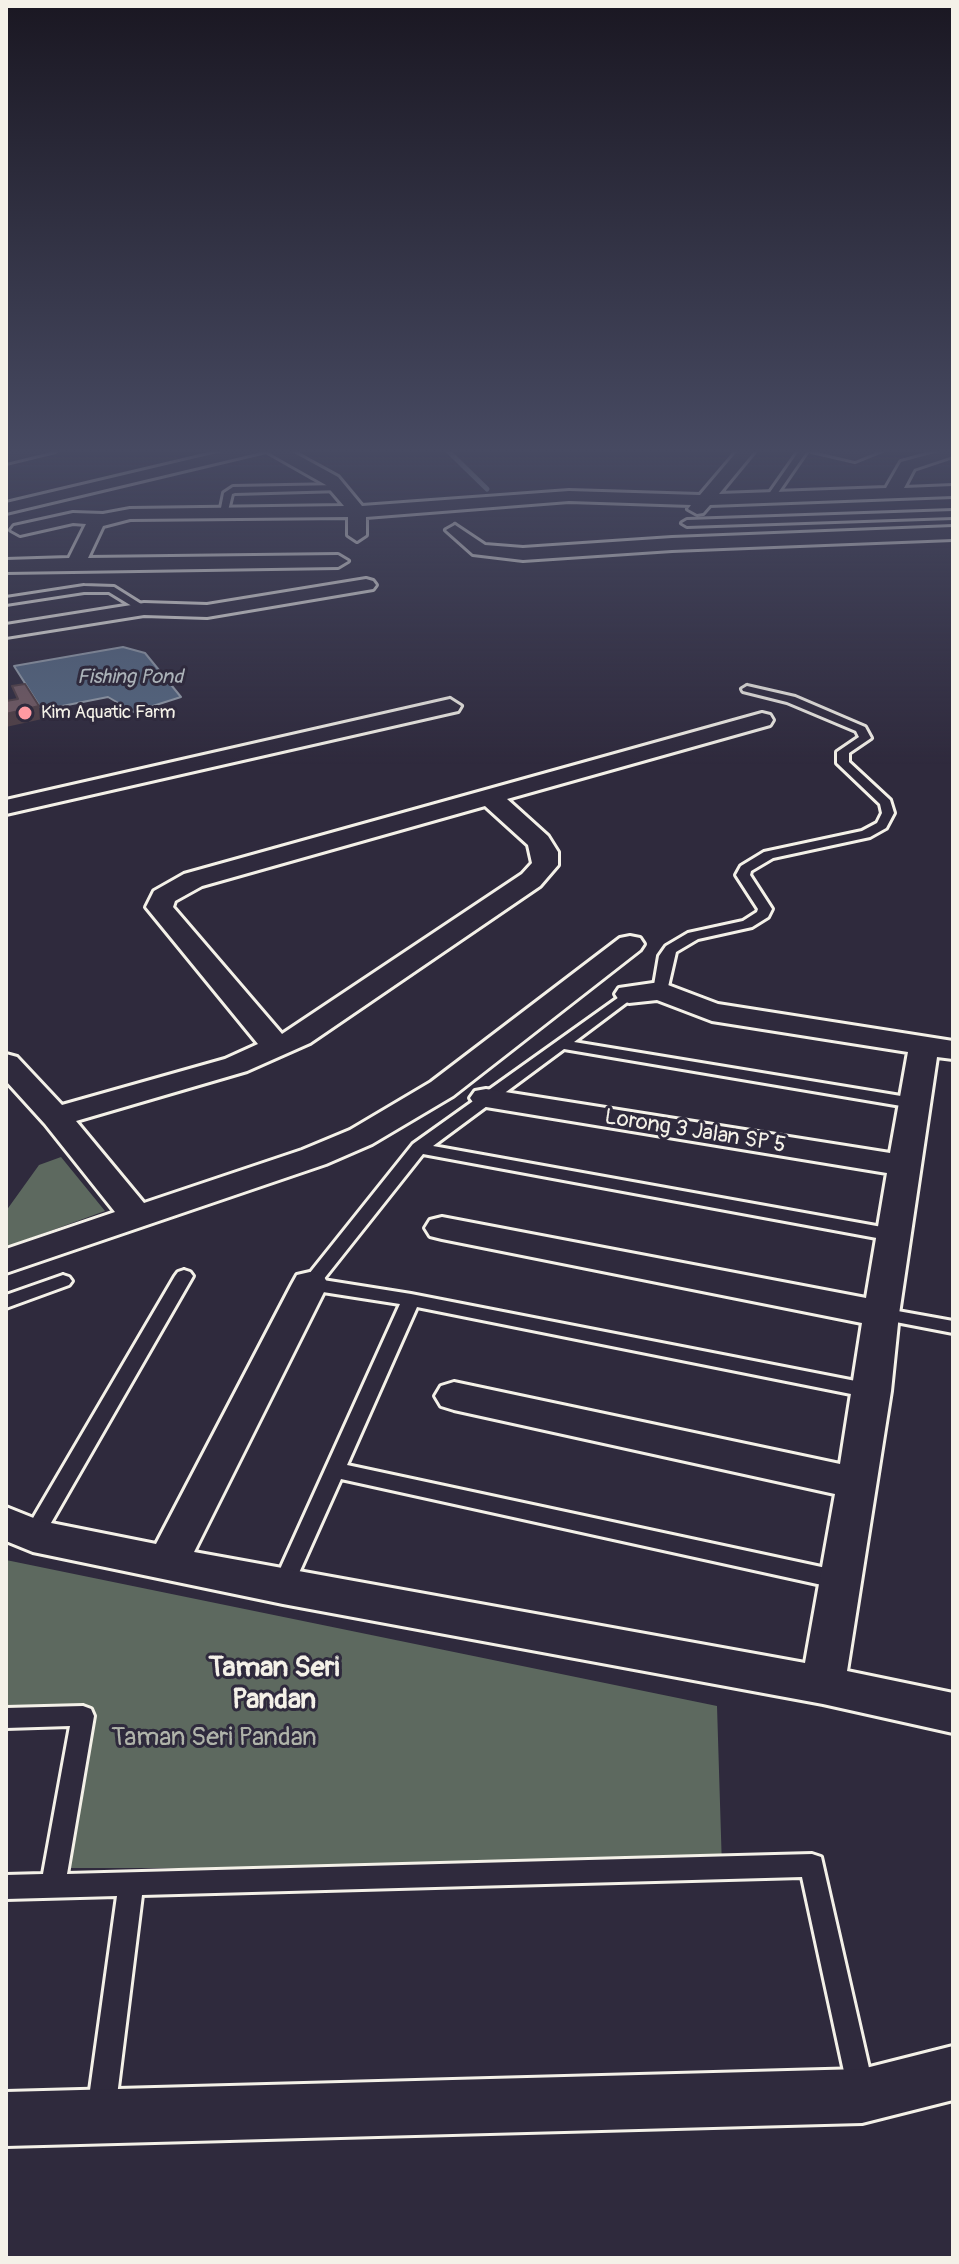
<!DOCTYPE html>
<html>
<head>
<meta charset="utf-8">
<style>
  body { margin:0 }
  #map { position:relative; width:959px; height:2264px; overflow:hidden; background:#2f2a3d; font-family:Pangolin,sans-serif }
  canvas { display:block }
  .frame { position:absolute; inset:0; border:8px solid #f4f1e8; pointer-events:none }
</style>
</head>
<body>
<div id="map">
<canvas width="959" height="2264"></canvas>
<div class="frame"></div>
</div>
<script>
const ctx = document.querySelector('canvas').getContext('2d');
ctx.lineJoin = 'round';
function paint(path, color) { ctx.fillStyle = color; ctx.fill(path, 'evenodd'); }
const shape = rows => new Path2D(rows.map(r => 'M' + r).join(''));
function trace(path, color, width, dash) { ctx.strokeStyle = color; ctx.lineWidth = width; ctx.lineCap = dash ? 'butt' : 'round'; ctx.setLineDash(dash || []); ctx.stroke(path); }
function label(font, color, halo, rows, align = 'center') {
  ctx.font = font + ' Pangolin,sans-serif'; ctx.lineWidth = 6; ctx.setLineDash([]); ctx.textBaseline = 'middle'; ctx.strokeStyle = halo; ctx.fillStyle = color; for (const [text, x, y, turn = 0] of rows) {
    ctx.save(); ctx.translate(x, y); ctx.rotate((+turn || 0) * Math.PI / 180); ctx.textAlign = isNaN(turn) ? turn : align; if (halo) ctx.strokeText(text, 0, 0); ctx.fillText(text, 0, 0); ctx.restore();
  }
}
const green = shape([
  [61,1157,105,1211,6,1247,6,1211,39,1165],
  [6,1560,717,1706,722,1868,57,1868,83,1717,6,1718]
]);
const water = shape([
  [123,647,145,653,181,697,134,712,108,697,42,710,14,666,123,647]
]);
const stream = shape([
  [445,448,487,489]
]);
const service = shape([
  [801,448,809,448,773,500,767,500,766,498,801,448],
  [339,485,343,488,342,490,235,493,232,494,227,515,220,513,224,493,233,487,339,485],
  [953,511,953,517,687,526,682,523,687,520,953,511],
  [84,586,114,587,149,609,140,611,109,592,84,592,6,604,6,598,84,586],
  [747,686,795,697,865,727,871,738,849,753,849,762,890,800,894,813,886,828,870,837,773,858,751,871,750,875,772,909,768,917,752,927,698,939,676,952,667,991,665,994,655,994,653,991,659,956,666,946,688,933,743,921,757,912,758,909,736,875,741,866,764,852,862,831,877,823,882,813,880,804,837,763,837,752,859,737,856,731,787,702,743,691,742,689,747,686],
  [629,990,634,991,636,994,634,997,574,1042,913,1098,921,1103,913,1108,564,1049,433,1146,893,1229,902,1235,899,1239,893,1241,423,1154,323,1280,411,1294,871,1384,878,1386,880,1391,878,1396,871,1398,417,1307,347,1465,840,1571,847,1574,851,1580,847,1586,840,1589,341,1479,290,1593,283,1596,276,1593,272,1587,400,1304,310,1290,304,1288,301,1284,413,1144,629,990],
  [184,1270,190,1272,193,1276,40,1542,33,1544,26,1542,23,1536,26,1530,175,1276,178,1272,184,1270],
  [63,1275,69,1277,72,1281,69,1285,6,1308,6,1295,63,1275],
  [881,1308,953,1321,953,1333,875,1318,872,1314,875,1310,881,1308],
  [83,1706,91,1709,94,1716,67,1874,812,1854,821,1857,874,2090,871,2100,861,2103,851,2100,848,2090,802,1877,142,1895,115,2112,111,2122,101,2126,91,2122,87,2112,117,1896,6,1899,6,1875,43,1874,70,1726,6,1728,6,1708,83,1706]
]);
const minor = shape([
  [26,448,57,448,55,451,6,463,6,453,26,448],
  [238,448,285,448,338,477,362,506,569,491,700,495,740,448,757,448,719,494,886,488,901,462,953,448,953,456,914,469,904,488,953,486,953,496,710,505,703,513,697,514,688,509,691,505,569,501,366,517,366,535,357,541,348,535,348,517,130,519,103,526,88,558,338,555,348,561,338,567,6,572,6,560,69,558,86,524,73,523,20,535,11,530,14,526,73,513,103,514,130,509,344,506,326,485,266,451,6,513,6,503,238,448],
  [810,448,854,451,887,448,855,461,812,451,810,448],
  [455,525,485,545,523,548,672,538,953,527,953,539,672,550,523,560,473,554,446,530,455,525],
  [366,579,373,581,376,585,373,589,207,617,144,615,6,637,6,625,144,603,207,605,366,579],
  [450,699,461,706,458,711,6,814,6,800,450,699],
  [762,713,770,715,773,720,770,725,507,799,548,836,558,852,558,865,540,886,310,1043,247,1071,76,1121,144,1203,302,1150,350,1130,431,1082,620,938,630,936,640,938,644,944,640,950,453,1096,372,1144,326,1164,6,1273,6,1249,115,1212,45,1124,6,1081,6,1054,17,1057,62,1105,225,1059,258,1044,146,907,154,891,184,874,762,713],
  [485,806,528,845,532,863,522,874,282,1034,173,907,175,901,202,886,485,806],
  [660,982,718,1004,953,1041,953,1059,937,1057,899,1314,891,1391,847,1671,953,1693,953,1733,823,1704,283,1604,33,1552,6,1541,6,1507,41,1521,156,1544,292,1284,297,1275,310,1272,323,1275,328,1284,194,1552,805,1663,835,1494,454,1410,441,1406,435,1396,441,1386,454,1382,840,1464,862,1323,442,1239,430,1236,425,1228,430,1220,442,1217,866,1298,887,1173,486,1107,475,1105,470,1098,475,1091,486,1089,890,1153,908,1052,712,1021,657,1000,629,1003,619,1000,615,994,619,988,660,982],
  [953,2046,953,2100,862,2123,6,2146,6,2092,862,2069,953,2046]
]);
const shadedWall = shape([
  [39,706,42,719,6,727,6,714]
]);
const building = shape([
  [25,684,39,706,6,714,6,701,18,699,12,686,25,684]
]);
const markers = [
  [25,713,8,"#ff9aa2"]
];
const farPoinames = [
  ["Kim Aquatic Farm",41,713]
];
const farWaternames = [
  ["Fishing Pond",130,678]
];
const streetNames = [
  ["Lorong 3 Jalan SP 5",695,1132,9]
];
const nearParknames = [
  ["Taman Seri Pandan",214,1738]
];
const nearNeighbourhoodnames = [
  ["Taman Seri",274,1669],
  ["Pandan",274,1701]
];
paint(green, '#5d695f');
paint(water, '#556780');
trace(water, '#959eaa', 2);
trace(stream, '#959eaa', 5);
trace(service, '#f4f1e8', 6);
trace(minor, '#f4f1e8', 6);
paint(service, '#2f2a3d');
paint(minor, '#2f2a3d');
paint(shadedWall, '#503f45');
paint(building, '#725a62');
trace(building, '#503f45', 2);
const sky = ctx.createLinearGradient(0, 0, 0, 765);
sky.addColorStop(0, '#1a1722');
sky.addColorStop(0.59, '#474a62');
sky.addColorStop(1, '#474a6200');
ctx.fillStyle = sky;
ctx.fillRect(0, 0, 959, 765);
for (const [x, y, r, color] of markers) { const dot = new Path2D(); dot.arc(x, y, r, 0, 2 * Math.PI); ctx.fillStyle = color; ctx.fill(dot); trace(dot, '#2f2a3d', 3); }
label('18px', '#f4f1e8', '#2f2a3d', farPoinames, 'left');
label('italic 20px', '#acb3b9', '#2f2a3d', farWaternames);
label('22px', '#f4f1e8', '#2f2a3d', streetNames);
label('26px', '#b0b4aa', '#2f2a3d', nearParknames);
label('bold 28px', '#f4f1e8', '#2f2a3d', nearNeighbourhoodnames);
</script>
</body>
</html>
